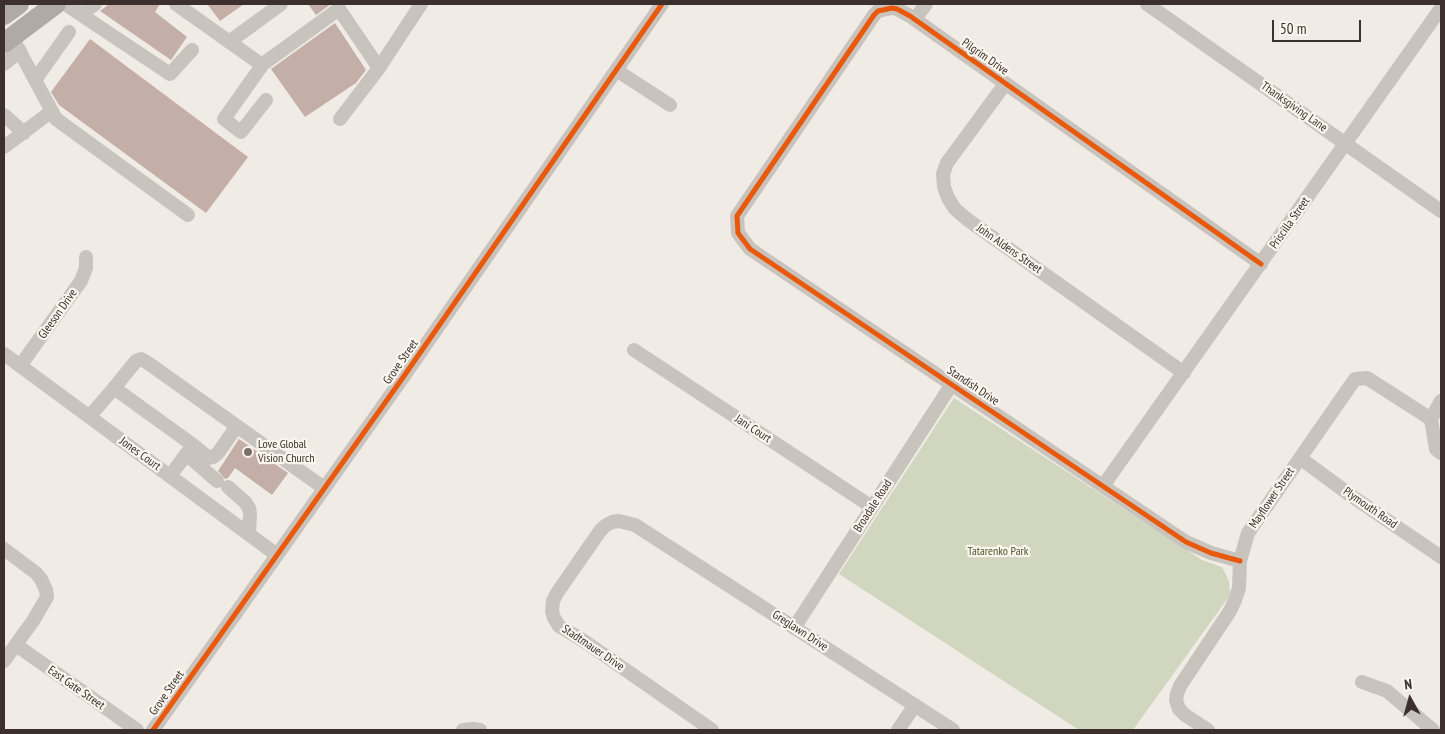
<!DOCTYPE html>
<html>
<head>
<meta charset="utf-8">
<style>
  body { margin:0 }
  #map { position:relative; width:1445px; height:734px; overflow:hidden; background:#f0ebe5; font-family:"PT Sans Narrow",sans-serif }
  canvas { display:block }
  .frame { position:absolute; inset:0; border:5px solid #3b302b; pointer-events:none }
  .north { position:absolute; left:1385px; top:674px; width:50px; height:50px; -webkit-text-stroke:4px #fbf5ee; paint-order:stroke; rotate:353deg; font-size:14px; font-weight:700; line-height:20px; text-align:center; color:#3b302b }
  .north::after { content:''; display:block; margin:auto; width:18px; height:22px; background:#3b302b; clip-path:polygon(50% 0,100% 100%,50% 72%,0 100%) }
  .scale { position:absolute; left:1272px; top:20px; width:89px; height:22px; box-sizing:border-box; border:2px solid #3b302b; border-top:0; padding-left:6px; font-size:15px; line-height:18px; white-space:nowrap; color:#3b302b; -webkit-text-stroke:4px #fbf5ee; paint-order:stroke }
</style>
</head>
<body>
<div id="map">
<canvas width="1445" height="734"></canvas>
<div class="frame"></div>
<div class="north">N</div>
<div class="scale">50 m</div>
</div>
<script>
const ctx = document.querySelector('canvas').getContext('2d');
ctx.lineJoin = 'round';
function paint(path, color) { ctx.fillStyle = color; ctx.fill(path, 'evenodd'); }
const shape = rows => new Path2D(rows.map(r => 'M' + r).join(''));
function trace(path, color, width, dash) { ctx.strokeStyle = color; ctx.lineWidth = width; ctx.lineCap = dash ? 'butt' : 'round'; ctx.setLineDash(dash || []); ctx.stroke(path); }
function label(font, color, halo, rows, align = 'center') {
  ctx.font = font + ' "PT Sans Narrow",sans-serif'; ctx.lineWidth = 4.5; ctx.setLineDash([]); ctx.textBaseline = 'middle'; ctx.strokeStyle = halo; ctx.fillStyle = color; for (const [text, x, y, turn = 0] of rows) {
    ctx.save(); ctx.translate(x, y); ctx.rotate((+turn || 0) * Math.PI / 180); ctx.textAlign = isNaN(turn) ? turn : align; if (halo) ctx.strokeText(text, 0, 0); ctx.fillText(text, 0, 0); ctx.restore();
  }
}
const green = shape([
  [954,398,1202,560,1222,567,1229,581,1230,595,1133,730,1079,730,839,574]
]);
const building = shape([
  [109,4,160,4,155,12,187,37,171,60,100,11],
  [207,4,244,4,220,21],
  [308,4,331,4,316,15],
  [335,23,366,70,356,83,305,117,271,69],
  [90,39,248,157,206,213,59,105,51,92],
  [239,439,288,473,272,495,235,468,228,478,225,479,218,471]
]);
const minor = shape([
  [65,4,170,74,192,50],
  [176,4,262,65],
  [1147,4,1441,211],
  [81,14,95,4],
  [915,19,926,4],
  [12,37,56,119,188,215],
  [229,42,281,4],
  [4,64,20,51],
  [616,70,670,105],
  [35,80,69,32],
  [1005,84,947,163,943,174,944,187,948,198,955,209,968,220,1184,373],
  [266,100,241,132,224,119,263,64,339,9,379,68],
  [4,115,24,133],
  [340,119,379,68,421,4],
  [4,147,52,111],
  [634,350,872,507],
  [4,354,277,555],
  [20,366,81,281,86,268,86,257],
  [114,388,136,361,141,359,148,363,324,488],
  [89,417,114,388,193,445,170,476],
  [1431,419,1436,449,1441,453],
  [193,445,209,458,213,457,218,453,237,426],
  [186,454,217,481],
  [1300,458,1353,497,1441,557],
  [1103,486,1441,8],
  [228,487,245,502,249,508,250,513,249,534],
  [4,549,36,573,41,579,46,590,47,597,33,621,4,661],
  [1240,561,1211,553,1186,542,750,249,738,233,737,216,874,15,878,11,892,8,897,9,910,16,1261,264],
  [794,628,952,384],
  [16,645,137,730],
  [1362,682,1387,691,1433,730],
  [153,730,404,376,662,4],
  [463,730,473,729,480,730],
  [712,730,584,641,559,626,554,618,552,611,553,601,557,593,600,531,605,526,612,522,619,521,635,525,953,730],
  [898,730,915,705],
  [1208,730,1185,715,1179,709,1176,700,1177,694,1180,686,1230,611,1235,600,1239,588,1240,561,1248,533,1355,379,1367,378,1431,419,1441,401]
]);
const highway = shape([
  [4,15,19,4],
  [4,43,56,4]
]);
const cycleway = shape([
  [1240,561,1211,553,1186,542,750,249,738,233,737,216,874,15,878,11,892,8,897,9,910,16,1261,264],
  [153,730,404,376,662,4]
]);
const markers = [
  [248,452,5,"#7a716c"]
];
const streetNames = [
  ["Pilgrim Drive",985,57,35],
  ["Thanksgiving Lane",1294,107,35],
  ["Priscilla Street",1290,223,-55],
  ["John Aldens Street",1009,249,35],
  ["Gleeson Drive",58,314,-55],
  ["Grove Street",401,362,-55],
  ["Standish Drive",973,386,34],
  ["Jani Court",753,429,33],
  ["Jones Court",140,454,36],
  ["Mayflower Street",1272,498,-56],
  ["Broadale Road",873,506,-57],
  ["Plymouth Road",1370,508,35],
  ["Greglawn Drive",800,631,33],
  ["Stadtmauer Drive",593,648,34],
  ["East Gate Street",76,688,35],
  ["Grove Street",167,693,-55]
];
const poiNames = [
  ["Love Global",258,445],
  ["Vision Church",258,459]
];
const parkNames = [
  ["Tatarenko Park",998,552]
];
paint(green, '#d1d6bf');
paint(building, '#c3afa7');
trace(minor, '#c9c3be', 14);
trace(highway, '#afaaa4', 20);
trace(cycleway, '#e8590c', 5);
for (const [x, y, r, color] of markers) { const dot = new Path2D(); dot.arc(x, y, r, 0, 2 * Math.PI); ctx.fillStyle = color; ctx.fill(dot); trace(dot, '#fbf5ee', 2); }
label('12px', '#3b302b', '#fbf5ee', streetNames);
label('12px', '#3b302b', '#fbf5ee', poiNames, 'left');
label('12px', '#4a5a2e', '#fbf5ee', parkNames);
</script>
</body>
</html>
